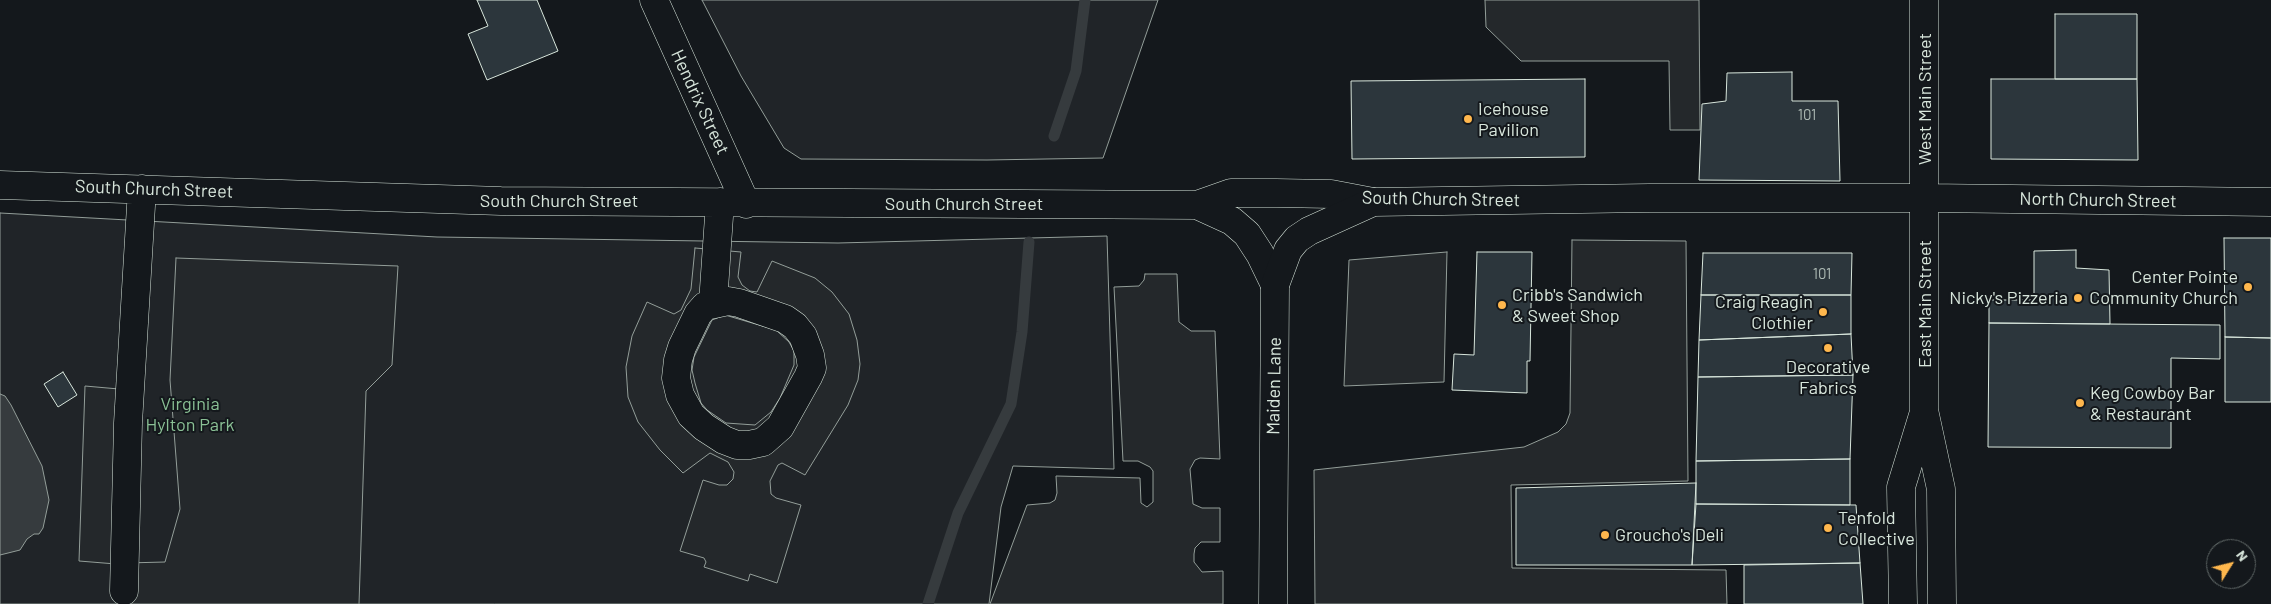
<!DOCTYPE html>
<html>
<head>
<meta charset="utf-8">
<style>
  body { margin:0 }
  #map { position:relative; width:2271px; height:604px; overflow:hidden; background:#14181c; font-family:Barlow,sans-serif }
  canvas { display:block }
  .north { position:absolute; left:2206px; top:539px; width:50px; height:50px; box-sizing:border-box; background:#14181c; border:1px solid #626a69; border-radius:50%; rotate:54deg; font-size:14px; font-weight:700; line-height:20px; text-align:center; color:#d8e6dc }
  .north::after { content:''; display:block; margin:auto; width:18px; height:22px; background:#ffb74d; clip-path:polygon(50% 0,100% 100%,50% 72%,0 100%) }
</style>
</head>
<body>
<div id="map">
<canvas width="2271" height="604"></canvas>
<div class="north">N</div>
</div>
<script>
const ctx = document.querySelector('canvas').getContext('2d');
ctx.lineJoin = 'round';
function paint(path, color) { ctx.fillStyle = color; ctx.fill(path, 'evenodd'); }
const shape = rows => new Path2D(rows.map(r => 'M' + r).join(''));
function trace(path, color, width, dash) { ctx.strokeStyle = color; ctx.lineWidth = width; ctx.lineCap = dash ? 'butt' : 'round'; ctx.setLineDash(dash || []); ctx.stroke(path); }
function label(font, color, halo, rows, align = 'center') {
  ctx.font = font + ' Barlow,sans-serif'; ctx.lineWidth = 4; ctx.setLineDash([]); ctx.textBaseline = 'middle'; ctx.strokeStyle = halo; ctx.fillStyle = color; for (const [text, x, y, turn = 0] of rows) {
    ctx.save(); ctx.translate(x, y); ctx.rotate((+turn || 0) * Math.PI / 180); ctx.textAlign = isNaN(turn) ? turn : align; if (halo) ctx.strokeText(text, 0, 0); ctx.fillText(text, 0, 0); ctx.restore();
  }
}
const green = shape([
  [702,0,1158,0,1103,158,987,160,801,159,784,148,741,76,702,0],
  [0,213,437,237,838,243,1107,236,1114,469,1013,466,1001,507,989,604,0,604,0,213]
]);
const parking = shape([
  [1485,0,1699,0,1700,130,1670,130,1669,61,1521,61,1486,27,1485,0],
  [1572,240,1686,241,1688,481,1511,485,1512,568,1726,570,1727,604,1315,604,1314,470,1524,447,1558,432,1566,424,1570,413,1572,240],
  [695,248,741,252,738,277,742,285,750,291,757,292,772,261,815,278,832,292,849,314,857,340,860,364,858,380,848,405,805,475,782,463,778,465,770,481,771,494,776,498,801,505,777,583,750,574,748,581,704,567,706,562,704,558,680,551,703,480,719,485,727,485,733,479,734,472,728,462,710,453,683,473,660,450,638,422,628,397,626,367,632,336,647,302,674,314,681,310,691,289,695,248],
  [725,315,776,330,789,342,794,351,794,365,780,398,771,412,755,425,726,423,707,410,701,403,695,383,692,370,694,357,712,320,725,315],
  [1447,252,1444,382,1344,386,1349,260,1447,252],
  [176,258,398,266,392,365,366,391,359,604,118,604,116,564,79,561,85,386,130,390,126,563,165,562,180,509,170,380,176,258],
  [1145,274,1177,274,1179,322,1191,331,1215,331,1220,459,1200,458,1195,460,1190,469,1193,504,1202,508,1220,508,1220,542,1201,542,1195,548,1194,554,1194,562,1202,572,1223,571,1223,604,990,604,1027,505,1050,503,1055,500,1057,493,1056,476,1140,478,1141,503,1147,507,1153,502,1153,471,1150,467,1138,461,1123,461,1114,287,1139,286,1144,280,1145,274]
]);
const water = shape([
  [0,394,5,396,11,405,42,466,49,500,43,528,39,534,34,534,27,539,20,550,0,555,0,394]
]);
const stream = shape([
  [1054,136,1076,71,1085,0],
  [928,604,958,513,1011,404,1022,332,1029,242]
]);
const building = shape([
  [477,0,537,0,558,51,487,80,468,34,488,26,477,0],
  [2055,14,2137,14,2137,79,2055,79,2055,14],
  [1792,72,1792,101,1838,101,1840,181,1699,180,1702,104,1726,101,1727,73,1792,72],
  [1585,79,1585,157,1352,159,1351,81,1585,79],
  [1991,79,2137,79,2138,160,1991,159,1991,79],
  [2224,238,2271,238,2271,338,2225,337,2224,238],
  [2076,250,2076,268,2109,270,2110,324,1989,323,1989,300,2034,300,2034,251,2076,250],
  [1477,252,1532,252,1530,361,1527,361,1527,393,1452,390,1454,354,1474,355,1477,252],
  [1703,253,1852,253,1851,295,1701,295,1703,253],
  [1701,295,1851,295,1851,334,1699,340,1701,295],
  [1989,323,2220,325,2220,359,2171,358,2171,448,1988,447,1989,323],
  [1851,334,1853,375,1698,377,1699,340,1851,334],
  [2225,337,2271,338,2271,402,2225,402,2225,337],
  [63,372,77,395,58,407,44,384,63,372],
  [1853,375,1850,459,1696,461,1698,377,1853,375],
  [1850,459,1850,505,1696,504,1696,461,1850,459],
  [1696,483,1692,565,1516,565,1516,488,1696,483],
  [1696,504,1856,505,1860,563,1692,565,1696,504],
  [1860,563,1863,604,1744,604,1744,565,1860,563]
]);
const minor = shape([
  [654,0,746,204],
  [0,185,501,201,1197,205,1231,193,1276,193,1331,194,1373,202],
  [1197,205,1232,221,1247,234,1260,254,1275,285],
  [728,301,739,303,785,319,795,326,803,336,810,355,812,368,808,377,780,427,763,442,749,445,737,445,724,440,704,427,691,415,680,395,676,378,678,360,682,347,698,314,705,306,728,301],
  [713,303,720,202],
  [124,591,128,423,142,189]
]);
const major = shape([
  [1924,0,1924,410,1941,489,1942,604],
  [1273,604,1275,285,1288,250,1297,239,1309,231,1373,202,1650,198,1926,198,2271,202],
  [1903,604,1901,487,1924,412]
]);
const markers = [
  [1468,119,5,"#ffb74d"],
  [2248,287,5,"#ffb74d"],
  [2078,298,5,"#ffb74d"],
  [1502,305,5,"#ffb74d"],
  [1823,312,5,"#ffb74d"],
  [1828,348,5,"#ffb74d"],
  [2080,403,5,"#ffb74d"],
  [1828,528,5,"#ffb74d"],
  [1605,535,5,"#ffb74d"]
];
const numberNames = [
  ["101",1807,115],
  ["101",1822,274]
];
const streetNames = [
  ["West Main Street",1925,99,-90],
  ["Hendrix Street",700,102,65],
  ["South Church Street",154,189,2],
  ["South Church Street",1441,199,1],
  ["North Church Street",2098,200,1],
  ["South Church Street",559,201],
  ["South Church Street",964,204],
  ["East Main Street",1925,304,-90],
  ["Maiden Lane",1274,386,-89]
];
const poiNames = [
  ["Icehouse",1478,109],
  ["Pavilion",1478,130],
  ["Center Pointe",2238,277,"right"],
  ["Community Church",2238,298,"right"],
  ["Cribb's Sandwich",1512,295],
  ["& Sweet Shop",1512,316],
  ["Nicky's Pizzeria",2068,298,"right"],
  ["Craig Reagin",1813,302,"right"],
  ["Clothier",1813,323,"right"],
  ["Decorative",1828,367,"center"],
  ["Fabrics",1828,388,"center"],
  ["Keg Cowboy Bar",2090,393],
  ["& Restaurant",2090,414],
  ["Tenfold",1838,518],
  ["Collective",1838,539],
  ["Groucho's Deli",1615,535]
];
const parkNames = [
  ["Virginia",190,404],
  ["Hylton Park",190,425]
];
paint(green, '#202428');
trace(green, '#939e99', 1);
paint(parking, '#24282b');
trace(parking, '#939e99', 1);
paint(water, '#363b3e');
trace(water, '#939e99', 1);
trace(stream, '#363b3e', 11);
paint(building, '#2c363c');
trace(building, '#d8e6dc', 1);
trace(minor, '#d8e6dc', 29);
trace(major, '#d8e6dc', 29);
trace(minor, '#14181c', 28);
trace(major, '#14181c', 28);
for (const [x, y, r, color] of markers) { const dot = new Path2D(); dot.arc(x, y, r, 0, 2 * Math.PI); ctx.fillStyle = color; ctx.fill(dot); trace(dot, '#14181c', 2); }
label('15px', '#adbab4', null, numberNames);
label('18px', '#d8e6dc', '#14181c', streetNames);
label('18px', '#d8e6dc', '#14181c', poiNames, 'left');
label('18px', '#8ac095', '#14181c', parkNames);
</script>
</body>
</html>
